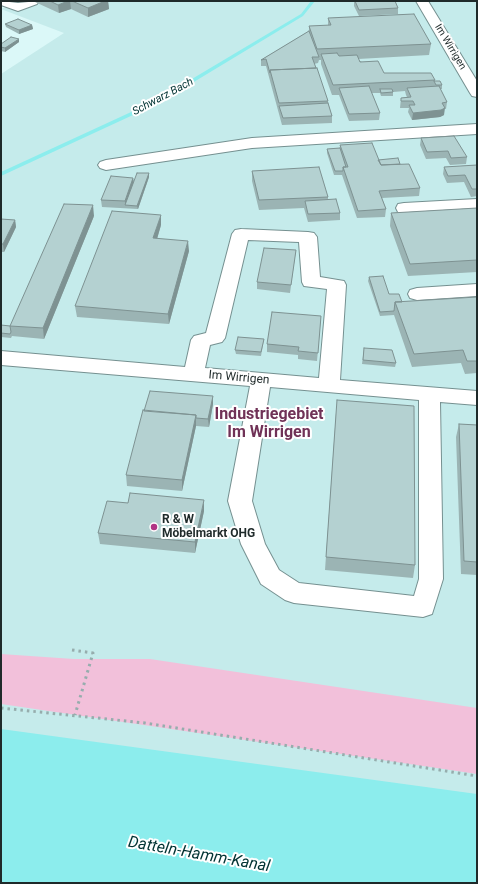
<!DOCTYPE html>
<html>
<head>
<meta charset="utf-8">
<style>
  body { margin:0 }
  #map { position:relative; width:478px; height:884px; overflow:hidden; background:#dbf8f8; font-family:Roboto,sans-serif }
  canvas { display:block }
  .frame { position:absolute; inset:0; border:2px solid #1f2a2a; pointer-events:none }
</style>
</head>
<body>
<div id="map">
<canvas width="478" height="884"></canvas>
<div class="frame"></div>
</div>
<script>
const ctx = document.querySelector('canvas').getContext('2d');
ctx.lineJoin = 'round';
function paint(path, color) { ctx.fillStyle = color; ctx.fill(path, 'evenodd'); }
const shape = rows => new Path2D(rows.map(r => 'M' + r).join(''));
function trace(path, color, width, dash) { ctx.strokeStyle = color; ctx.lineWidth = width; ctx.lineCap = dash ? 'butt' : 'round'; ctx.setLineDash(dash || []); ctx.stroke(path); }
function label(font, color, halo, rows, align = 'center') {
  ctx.font = font + ' Roboto,sans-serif'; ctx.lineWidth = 4; ctx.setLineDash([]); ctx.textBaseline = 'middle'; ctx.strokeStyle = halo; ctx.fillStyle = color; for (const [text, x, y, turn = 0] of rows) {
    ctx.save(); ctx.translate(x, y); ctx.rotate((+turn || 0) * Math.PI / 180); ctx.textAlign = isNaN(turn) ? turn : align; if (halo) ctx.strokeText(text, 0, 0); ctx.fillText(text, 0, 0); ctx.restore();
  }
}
const built = shape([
  [21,1,477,1,477,883,1,883,1,74,64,33,1,9]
]);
const green = shape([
  [1,654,74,659,150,659,477,708,477,774,1,704]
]);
const water = shape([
  [1,729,477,794,477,883,1,883]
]);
const stream = shape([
  [311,1,315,1,303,16,159,103,1,176,1,172,155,101,301,14,311,1]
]);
const path = shape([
  [72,650,93,653,75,715],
  [1,708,145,723,477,776]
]);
const minor = shape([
  [1,1,18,3,39,1,37,4,18,11,1,5,1,1],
  [416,1,428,1,477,81,477,97,472,96,470,93,416,1],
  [477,124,477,134,252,148,106,170,100,168,98,165,100,162,106,160,252,138,477,124],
  [477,199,477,209,404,213,398,212,396,208,398,204,404,203,477,199],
  [241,229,308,232,314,233,317,237,320,277,344,281,346,285,340,380,477,391,477,405,440,402,443,579,432,614,423,617,294,603,285,600,261,584,241,544,228,501,250,386,1,365,1,351,185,367,191,340,194,336,206,333,232,234,235,230,241,229],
  [248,240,299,242,302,282,304,286,327,289,319,378,205,368,210,345,222,342,225,338,248,240],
  [270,387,419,400,419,579,414,596,299,583,279,570,265,544,252,501,270,387],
  [477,284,477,296,417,300,410,298,408,294,410,290,417,288,477,284]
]);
const wall = shape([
  [35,1,108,1,109,9,88,17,71,9,59,13,35,2],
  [354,1,395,1,398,8,398,14,359,16,354,6],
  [328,18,431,44,429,55,358,59,360,61,384,73,435,80,435,81,442,85,442,89,440,89,447,102,446,109,444,109,444,115,440,117,412,120,408,112,409,108,400,108,401,98,407,97,406,95,405,91,393,92,393,96,381,96,380,93,371,93,380,113,379,120,349,121,339,95,332,95,321,64,321,60,319,60,318,63,314,64,328,101,328,103,332,116,332,123,282,125,266,66,261,66,261,60,309,31,309,26,328,26],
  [5,24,32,25,33,29,19,34,6,27],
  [19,39,19,42,5,52,1,51,1,44],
  [421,138,467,157,466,164,450,165,446,158,426,159,420,145],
  [340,145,378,160,400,164,420,188,419,196,382,198,386,209,385,217,357,218,342,175,334,175,327,153,327,149,340,148],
  [477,165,477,196,471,197,464,182,447,183,443,174,444,167],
  [252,171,328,197,328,199,340,213,340,220,308,222,304,208,259,210,252,181],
  [149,173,149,177,138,209,102,207,101,200,133,178,134,181],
  [477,208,477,272,408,276,390,226,391,213],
  [94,216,44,339,12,336,11,338,1,337,1,325,10,326],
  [1,219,15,220,16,227,4,252,1,252],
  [161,225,157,239,189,251,169,324,77,317,75,306],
  [296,250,295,257,290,293,257,289,257,282],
  [369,277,389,294,402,302,477,297,477,373,465,374,461,363,412,367,394,315,380,316,368,281],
  [321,316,317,361,298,359,298,355,267,352,267,344],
  [264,339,261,356,236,354,235,350],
  [364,348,396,363,395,367,362,364],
  [213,396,213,404,209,427,196,426,182,491,127,486,126,475],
  [336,413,415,565,413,578,325,570],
  [459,424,477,425,477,575,461,574,456,437],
  [128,503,204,511,195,553,100,544,98,533]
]);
const shadedWall = shape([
  [68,1,70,1,71,9,59,13,58,5],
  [105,1,108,1,109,9,88,17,88,8],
  [32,25,33,29,19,34,19,30],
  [19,39,19,42,5,52,5,48],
  [445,108,444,115,440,117,412,120,413,113],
  [149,173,149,177,138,209,137,206],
  [133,178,134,185,125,205,125,201],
  [93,205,94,216,44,339,43,328],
  [161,215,161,225,154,249,153,238],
  [15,220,16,227,4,252,3,244],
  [188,241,189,251,169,324,168,314],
  [213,396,213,404,209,427,208,419],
  [196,415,196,426,182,491,182,480],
  [204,500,204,511,195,553,195,542]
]);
const building = shape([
  [50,1,68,1,58,5,50,1],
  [72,1,105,1,88,8,72,1],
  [355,1,395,1,398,8,359,10,355,1],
  [414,14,431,44,317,49,309,26,331,25,328,18,414,14],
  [18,19,32,25,19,30,5,24,18,19],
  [309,31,319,57,312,57,316,68,270,70,270,73,266,59,261,60,309,31],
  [11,37,19,39,5,48,1,47,1,44,11,37],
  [337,53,339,56,357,55,360,62,378,61,384,73,431,73,435,80,333,85,321,54,337,53],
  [317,68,328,101,279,103,270,70,317,68],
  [434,81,440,81,442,85,436,85,434,81],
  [369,86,380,113,349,114,339,88,369,86],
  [439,86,447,102,442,103,445,108,441,110,413,113,409,105,415,105,413,101,401,101,401,98,411,97,407,88,439,86],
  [380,89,392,89,393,92,381,93,380,89],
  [328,103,332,116,283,118,279,106,328,103],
  [454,136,467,157,451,158,448,151,427,152,421,138,454,136],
  [372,143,381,165,409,164,420,188,379,191,386,209,358,211,343,167,348,167,340,145,372,143],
  [340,148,346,167,343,167,343,171,335,171,327,149,340,148],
  [398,158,400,164,381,165,378,160,398,158],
  [477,165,477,189,472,189,465,175,448,176,444,167,477,165],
  [319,167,328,197,259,200,252,171,319,167],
  [137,173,149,173,137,206,125,205,137,173],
  [111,176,133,178,125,201,101,200,111,176],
  [336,199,340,213,308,214,305,201,336,199],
  [64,204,93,205,43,328,10,326,64,204],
  [477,208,477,260,410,264,391,213,477,208],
  [112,211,161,215,153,238,188,241,168,314,75,306,112,211],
  [1,219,15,220,3,244,1,244,1,219],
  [264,248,296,250,291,285,257,282,264,248],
  [383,276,389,294,399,294,402,302,395,302,394,311,380,312,369,277,383,276],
  [477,297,477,361,467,361,463,350,414,354,395,302,477,297],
  [272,312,321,316,318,353,298,351,299,347,267,344,272,312],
  [1,325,10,326,11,332,10,334,1,333,1,325],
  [238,337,264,339,261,352,235,350,238,337],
  [364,348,392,350,396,363,363,360,364,348],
  [150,391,213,396,208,419,196,418,196,415,144,411,150,391],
  [337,400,414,406,415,565,326,557,337,400],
  [143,410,196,415,182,480,126,475,143,410],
  [459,424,477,425,477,562,464,561,459,424],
  [130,493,204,500,195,542,98,533,107,501,128,503,130,493]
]);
const markers = [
  [154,527,4,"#b13484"]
];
const farStreetnames = [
  ["Im Wirrigen",450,47,59]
];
const farWaternames = [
  ["Schwarz Bach",163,97,-28]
];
const streetNames = [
  ["Im Wirrigen",239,378,5]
];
const poiNames = [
  ["R & W",162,520],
  ["Möbelmarkt OHG",162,534]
];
const districtNames = [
  ["Industriegebiet",269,415],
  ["Im Wirrigen",269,433]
];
const nearWaternames = [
  ["Datteln-Hamm-Kanal",199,855,10]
];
paint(built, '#c5ebeb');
paint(green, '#f2c0da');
paint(water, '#8ceded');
paint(stream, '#8ceded');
trace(minor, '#759090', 2);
trace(path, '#96adad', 3, [2.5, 4]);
paint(minor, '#fff');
paint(wall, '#9bb4b4');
paint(shadedWall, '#7e9292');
paint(building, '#b4d1d1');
trace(building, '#7e9292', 1);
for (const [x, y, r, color] of markers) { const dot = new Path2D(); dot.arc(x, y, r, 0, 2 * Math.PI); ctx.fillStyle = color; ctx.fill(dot); trace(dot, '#fff', 1.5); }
label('10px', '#1f2a2a', '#fff', farStreetnames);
label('italic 11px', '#003232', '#fff', farWaternames);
label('12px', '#1f2a2a', '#fff', streetNames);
label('bold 12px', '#1f2a2a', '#fff', poiNames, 'left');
label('bold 16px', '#703257', '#fff', districtNames);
label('italic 16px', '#003232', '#fff', nearWaternames);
</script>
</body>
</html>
